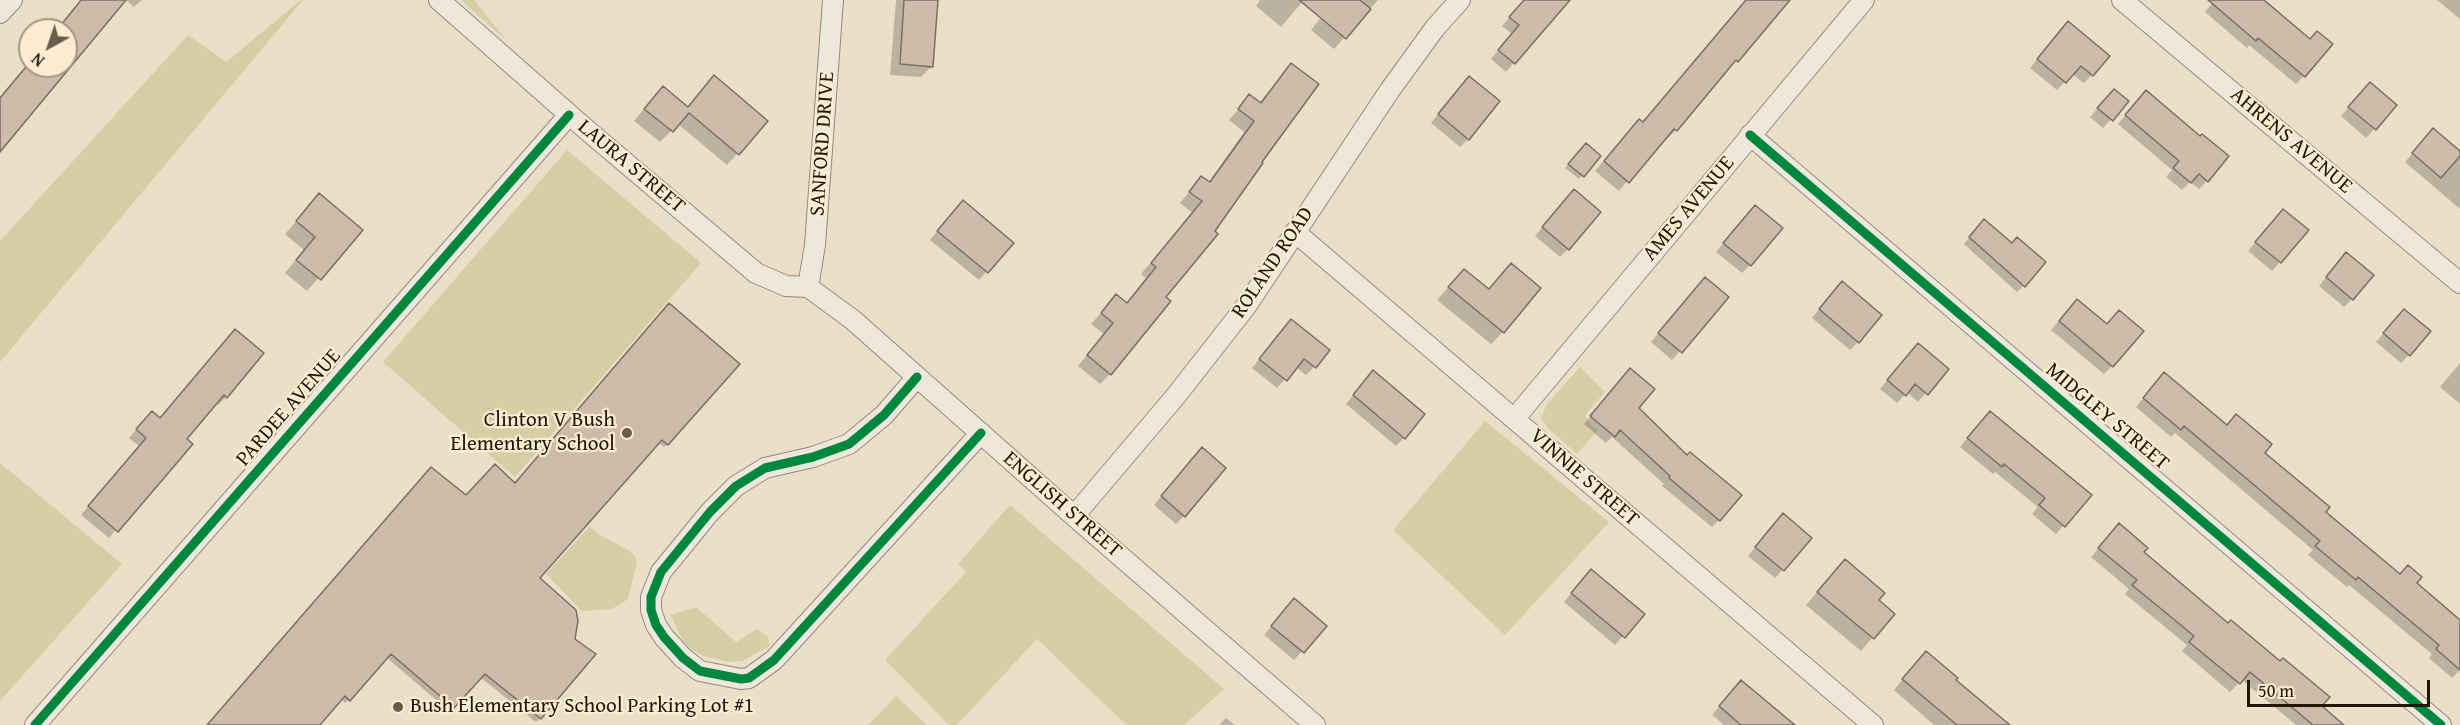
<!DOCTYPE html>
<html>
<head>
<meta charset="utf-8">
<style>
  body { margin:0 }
  #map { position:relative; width:2460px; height:725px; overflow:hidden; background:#ebdfc8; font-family:"Gentium Book Plus",serif }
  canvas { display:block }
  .north { position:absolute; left:18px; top:18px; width:60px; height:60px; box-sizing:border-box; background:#fcedd2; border:2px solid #a59782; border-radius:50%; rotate:220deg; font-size:16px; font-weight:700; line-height:24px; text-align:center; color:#221609 }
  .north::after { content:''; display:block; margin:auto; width:21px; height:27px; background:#685c4c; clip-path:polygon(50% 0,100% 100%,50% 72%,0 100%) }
  .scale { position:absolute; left:2247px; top:680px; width:183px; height:27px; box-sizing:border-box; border:3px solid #221609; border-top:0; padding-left:8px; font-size:18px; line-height:21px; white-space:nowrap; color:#221609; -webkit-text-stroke:4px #fcedd2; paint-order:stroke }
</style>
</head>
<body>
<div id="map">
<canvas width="2460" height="725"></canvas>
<div class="north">N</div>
<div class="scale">50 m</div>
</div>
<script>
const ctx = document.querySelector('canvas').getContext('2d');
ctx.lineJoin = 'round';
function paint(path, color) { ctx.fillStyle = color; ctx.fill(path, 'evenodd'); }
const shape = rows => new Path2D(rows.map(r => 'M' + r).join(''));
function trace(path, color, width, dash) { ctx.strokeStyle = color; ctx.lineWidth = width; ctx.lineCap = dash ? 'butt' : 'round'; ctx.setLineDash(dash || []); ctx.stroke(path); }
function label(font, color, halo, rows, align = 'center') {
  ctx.font = font + ' "Gentium Book Plus",serif'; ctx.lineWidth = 4.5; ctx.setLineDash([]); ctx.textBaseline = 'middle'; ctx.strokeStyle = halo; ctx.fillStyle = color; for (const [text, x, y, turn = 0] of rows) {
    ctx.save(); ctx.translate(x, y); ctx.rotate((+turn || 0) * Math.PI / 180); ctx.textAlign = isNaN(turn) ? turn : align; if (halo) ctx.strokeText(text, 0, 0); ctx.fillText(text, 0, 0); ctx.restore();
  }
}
const green = shape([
  [301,0,303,0,0,362,0,241,188,35,226,62],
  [461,0,474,0,507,41],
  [567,150,701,263,515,477,383,362],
  [1580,367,1605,392,1585,415,1590,424,1598,430,1577,454,1548,428,1541,418,1547,404],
  [1485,421,1609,522,1505,635,1393,530],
  [0,463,122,564,0,701],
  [1010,505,1224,689,1184,725,1126,725,1037,639,957,725,949,725,885,660,966,572,958,564],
  [590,526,597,533,631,552,636,558,637,563,628,599,612,609,582,611,546,574],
  [696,607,736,642,757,629,767,636,770,646,742,661,729,662,703,656,690,649,680,636,671,615],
  [896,696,927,725,868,725]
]);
const shadow = shape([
  [82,0,124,0,0,153,0,100,30,64,30,66,66,66,66,30,57,30],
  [126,0,142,0,134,7],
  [896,0,937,0,932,66,921,77,890,75],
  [1260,0,1304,0,1281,27,1256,6],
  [1335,0,1378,0,1334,49,1311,30],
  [1524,0,1554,0,1514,63,1506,72,1491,59,1512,34,1502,26],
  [1746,0,1788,0,1676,130,1666,140,1665,138,1619,191,1595,171,1630,130,1642,124],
  [2215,0,2262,0,2304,76,2296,84,2249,45,2247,48,2205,12],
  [2437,0,2460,0,2460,19],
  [2060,32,2092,75,2084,83,2072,74,2057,90,2030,68],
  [1291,65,1164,297,1110,374,1100,384,1078,366,1104,334,1091,324,1116,296,1126,304,1146,278,1141,274,1193,213,1180,203,1201,178,1208,183,1244,132,1229,120,1250,96,1259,103],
  [1461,86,1468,139,1460,147,1431,123],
  [703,88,766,121,727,165,678,124,660,142,634,121,652,99,687,108],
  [2362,92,2395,105,2366,138,2341,116],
  [2106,99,2127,102,2103,128,2090,117],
  [2138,101,2207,181,2199,189,2190,182,2182,190,2166,177,2172,170,2118,124],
  [2425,139,2460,154,2460,209,2405,162],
  [1582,149,1599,156,1579,179,1565,168],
  [319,195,361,230,307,291,285,273,304,250,285,234],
  [1566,199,1568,249,1560,257,1535,236],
  [955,210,1012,243,979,280,930,240],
  [1747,215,1750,265,1742,273,1716,252],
  [2275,219,2307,231,2272,271,2248,251],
  [1977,228,2012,244,2024,285,2017,292,1964,244],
  [2338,263,2352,299,2344,307,2319,286],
  [1511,265,1503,332,1491,344,1437,300,1452,283,1488,290],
  [1697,287,1727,297,1672,360,1651,342],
  [1834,291,1858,342,1850,350,1812,318],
  [665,309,667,444,664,447,658,442,538,578,540,718,536,722,480,677,449,711,386,657,349,700,345,703,341,699,318,725,208,725,466,497,514,484],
  [2069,309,2106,326,2112,366,2104,374,2051,330],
  [2396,319,2409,355,2401,363,2376,342],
  [1283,330,1314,367,1306,375,1296,367,1277,388,1252,368],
  [227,339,226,397,218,405,216,403,185,439,109,538,81,515,139,446,129,438,144,421,159,419],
  [1910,354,1947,370,1918,402,1907,392,1897,403,1880,389],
  [2460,363,2460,404,2440,387],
  [1623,378,1637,408,1719,520,1712,527,1662,486,1664,484,1612,437,1606,443,1584,424],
  [1365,381,1404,438,1396,446,1346,404],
  [2156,383,2226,427,2263,453,2324,512,2400,575,2415,583,2460,621,2460,670,2452,678,2429,658,2432,654,2349,585,2347,587,2308,555,2313,550,2175,433,2171,437,2136,407],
  [1982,421,2090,495,2056,534,2032,514,2038,507,1995,472,1993,474,1960,447],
  [1194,457,1184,516,1176,524,1154,505],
  [1775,523,1810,538,1775,578,1748,556],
  [2111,534,2142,553,2342,725,2296,725,2242,680,2230,692,2182,651,2187,645,2125,594,2129,589,2091,557],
  [1833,573,1876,600,1893,614,1861,651,1806,605],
  [1583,579,1643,614,1615,645,1564,602],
  [1286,608,1324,626,1294,660,1264,635],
  [1916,663,1954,680,2009,725,1934,725,1894,690],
  [1741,682,1776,725,1724,725,1712,715],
  [1226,718,1235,725,1219,725]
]);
const building = shape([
  [81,0,126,0,0,152,0,98,30,62,30,66,66,66,66,30,57,30,81,0],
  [904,0,938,0,933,67,900,64,904,0],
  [1299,0,1360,0,1371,9,1346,39,1299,0],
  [1524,0,1570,0,1515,64,1498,50,1519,25,1509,17,1524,0],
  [1746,0,1790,0,1738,62,1736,60,1677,131,1674,129,1629,183,1604,161,1639,119,1643,122,1746,0],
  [2208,0,2264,0,2310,39,2317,31,2333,44,2305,77,2258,38,2256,41,2208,0],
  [2068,21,2110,56,2093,76,2081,66,2066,83,2037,59,2068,21],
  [1291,63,1319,84,1262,162,1263,163,1215,231,1218,234,1166,297,1171,301,1111,375,1087,355,1113,323,1101,313,1116,294,1127,303,1156,267,1151,263,1202,201,1189,192,1201,176,1210,182,1254,121,1238,109,1249,94,1261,103,1291,63],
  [714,75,768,121,739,155,689,113,673,132,644,109,663,86,688,107,714,75],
  [1469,76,1500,101,1469,140,1438,114,1469,76],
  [2370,82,2397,105,2376,130,2348,107,2370,82],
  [2114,89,2129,101,2113,121,2097,108,2114,89],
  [2146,90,2200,136,2202,134,2229,156,2208,182,2199,174,2191,183,2173,168,2179,161,2125,115,2146,90],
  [2433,128,2460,151,2460,156,2441,178,2412,153,2433,128],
  [1586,143,1601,156,1584,177,1568,164,1586,143],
  [1574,189,1601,212,1569,250,1542,227,1574,189],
  [319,193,363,230,321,280,296,260,315,237,296,221,319,193],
  [963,200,1014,243,988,273,937,231,963,200],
  [1755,205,1783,228,1751,266,1723,243,1755,205],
  [2283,209,2309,230,2281,263,2255,242,2283,209],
  [1984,219,2012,243,2017,237,2046,262,2025,287,1969,237,1984,219],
  [2346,252,2374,275,2353,300,2326,277,2346,252],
  [1511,263,1541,288,1504,333,1448,287,1464,269,1489,289,1511,263],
  [1705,277,1729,297,1682,353,1658,333,1705,277],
  [1842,281,1882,315,1859,343,1819,309,1842,281],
  [2077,299,2107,324,2119,310,2144,331,2113,367,2059,321,2077,299],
  [669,303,740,364,668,445,662,440,540,578,576,610,578,621,575,639,596,654,541,719,485,674,454,708,391,654,350,701,345,696,320,725,207,725,431,467,466,495,495,464,515,483,669,303],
  [2404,309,2431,331,2410,356,2383,333,2404,309],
  [1291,319,1330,350,1316,368,1304,359,1287,381,1259,359,1291,319],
  [235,329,264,353,227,398,224,395,187,439,193,444,118,532,88,506,146,438,136,429,152,411,160,418,235,329],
  [1918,343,1949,369,1928,395,1915,384,1906,396,1887,380,1918,343],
  [1630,368,1655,389,1639,408,1687,455,1690,452,1742,495,1720,521,1669,478,1670,476,1620,430,1615,437,1590,416,1630,368],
  [1373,370,1425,414,1405,439,1353,395,1373,370],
  [2164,372,2227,425,2236,414,2272,444,2265,453,2330,507,2326,512,2400,574,2408,565,2422,577,2417,583,2460,620,2460,670,2436,649,2439,645,2358,577,2356,580,2315,546,2320,541,2260,490,2184,426,2181,430,2143,398,2164,372],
  [1990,411,2092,495,2065,527,2039,505,2045,498,2004,464,2002,467,1967,438,1990,411],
  [1202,447,1226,468,1185,517,1161,496,1202,447],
  [1783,513,1812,538,1784,571,1755,547,1783,513],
  [2119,523,2148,548,2144,552,2228,623,2231,620,2280,661,2283,658,2330,697,2322,706,2344,725,2313,725,2250,672,2240,684,2189,642,2194,636,2132,585,2137,580,2098,548,2119,523],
  [1845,559,1885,593,1879,600,1895,614,1874,639,1817,592,1845,559],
  [1591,569,1645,614,1625,638,1571,593,1591,569],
  [1294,598,1327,626,1304,653,1271,626,1294,598],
  [1926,651,1958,678,1956,680,2010,725,1957,725,1902,679,1926,651],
  [1741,680,1795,725,1741,725,1719,706,1741,680]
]);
const minor = shape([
  [439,0,588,131,756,273,786,286,808,287],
  [2122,0,2460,283],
  [0,13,12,0],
  [1750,135,2441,725],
  [1295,232,1873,725],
  [808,287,853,320,1074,516,1315,725],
  [808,287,815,245,833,0],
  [917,377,884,415,849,444,813,457,765,468,736,486,710,512,661,572,651,597,651,610,656,625,664,637,683,658,700,671,741,679,749,678,774,660,981,433],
  [1515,418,1864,0],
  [1074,516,1175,397,1247,305,1390,90,1435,28,1460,0],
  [35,725,569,115]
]);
const cycleway = shape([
  [1750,135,2441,725],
  [917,377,884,415,849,444,813,457,765,468,736,486,710,512,661,572,651,597,651,610,656,625,664,637,683,658,700,671,741,679,749,678,774,660,981,433],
  [35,725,569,115]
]);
const markers = [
  [627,433,6,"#685c4c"],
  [398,707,6,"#685c4c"]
];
const streetNames = [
  ["AHRENS AVENUE",2291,141,40],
  ["SANFORD DRIVE",823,144,-86],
  ["LAURA STREET",631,167,40],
  ["AMES AVENUE",1689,209,-50],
  ["ROLAND ROAD",1273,263,-56],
  ["PARDEE AVENUE",289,408,-49],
  ["MIDGLEY STREET",2107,417,40],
  ["VINNIE STREET",1584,478,41],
  ["ENGLISH STREET",1062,505,41]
];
const poiNames = [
  ["Clinton V Bush",615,421],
  ["Elementary School",615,445],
  ["Bush Elementary School Parking Lot #1",410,707,"left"]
];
paint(green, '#d7cea6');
paint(shadow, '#0003');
paint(building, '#cebbaa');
trace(building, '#787063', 1.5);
trace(minor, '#948b7d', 22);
trace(minor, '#eee8dc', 20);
trace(cycleway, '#00873e', 9);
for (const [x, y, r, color] of markers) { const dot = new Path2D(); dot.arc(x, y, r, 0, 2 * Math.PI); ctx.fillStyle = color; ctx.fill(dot); trace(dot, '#fcedd2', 2); }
label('21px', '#221609', '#fcedd2', streetNames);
label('21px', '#221609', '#fcedd2', poiNames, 'right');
</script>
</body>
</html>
